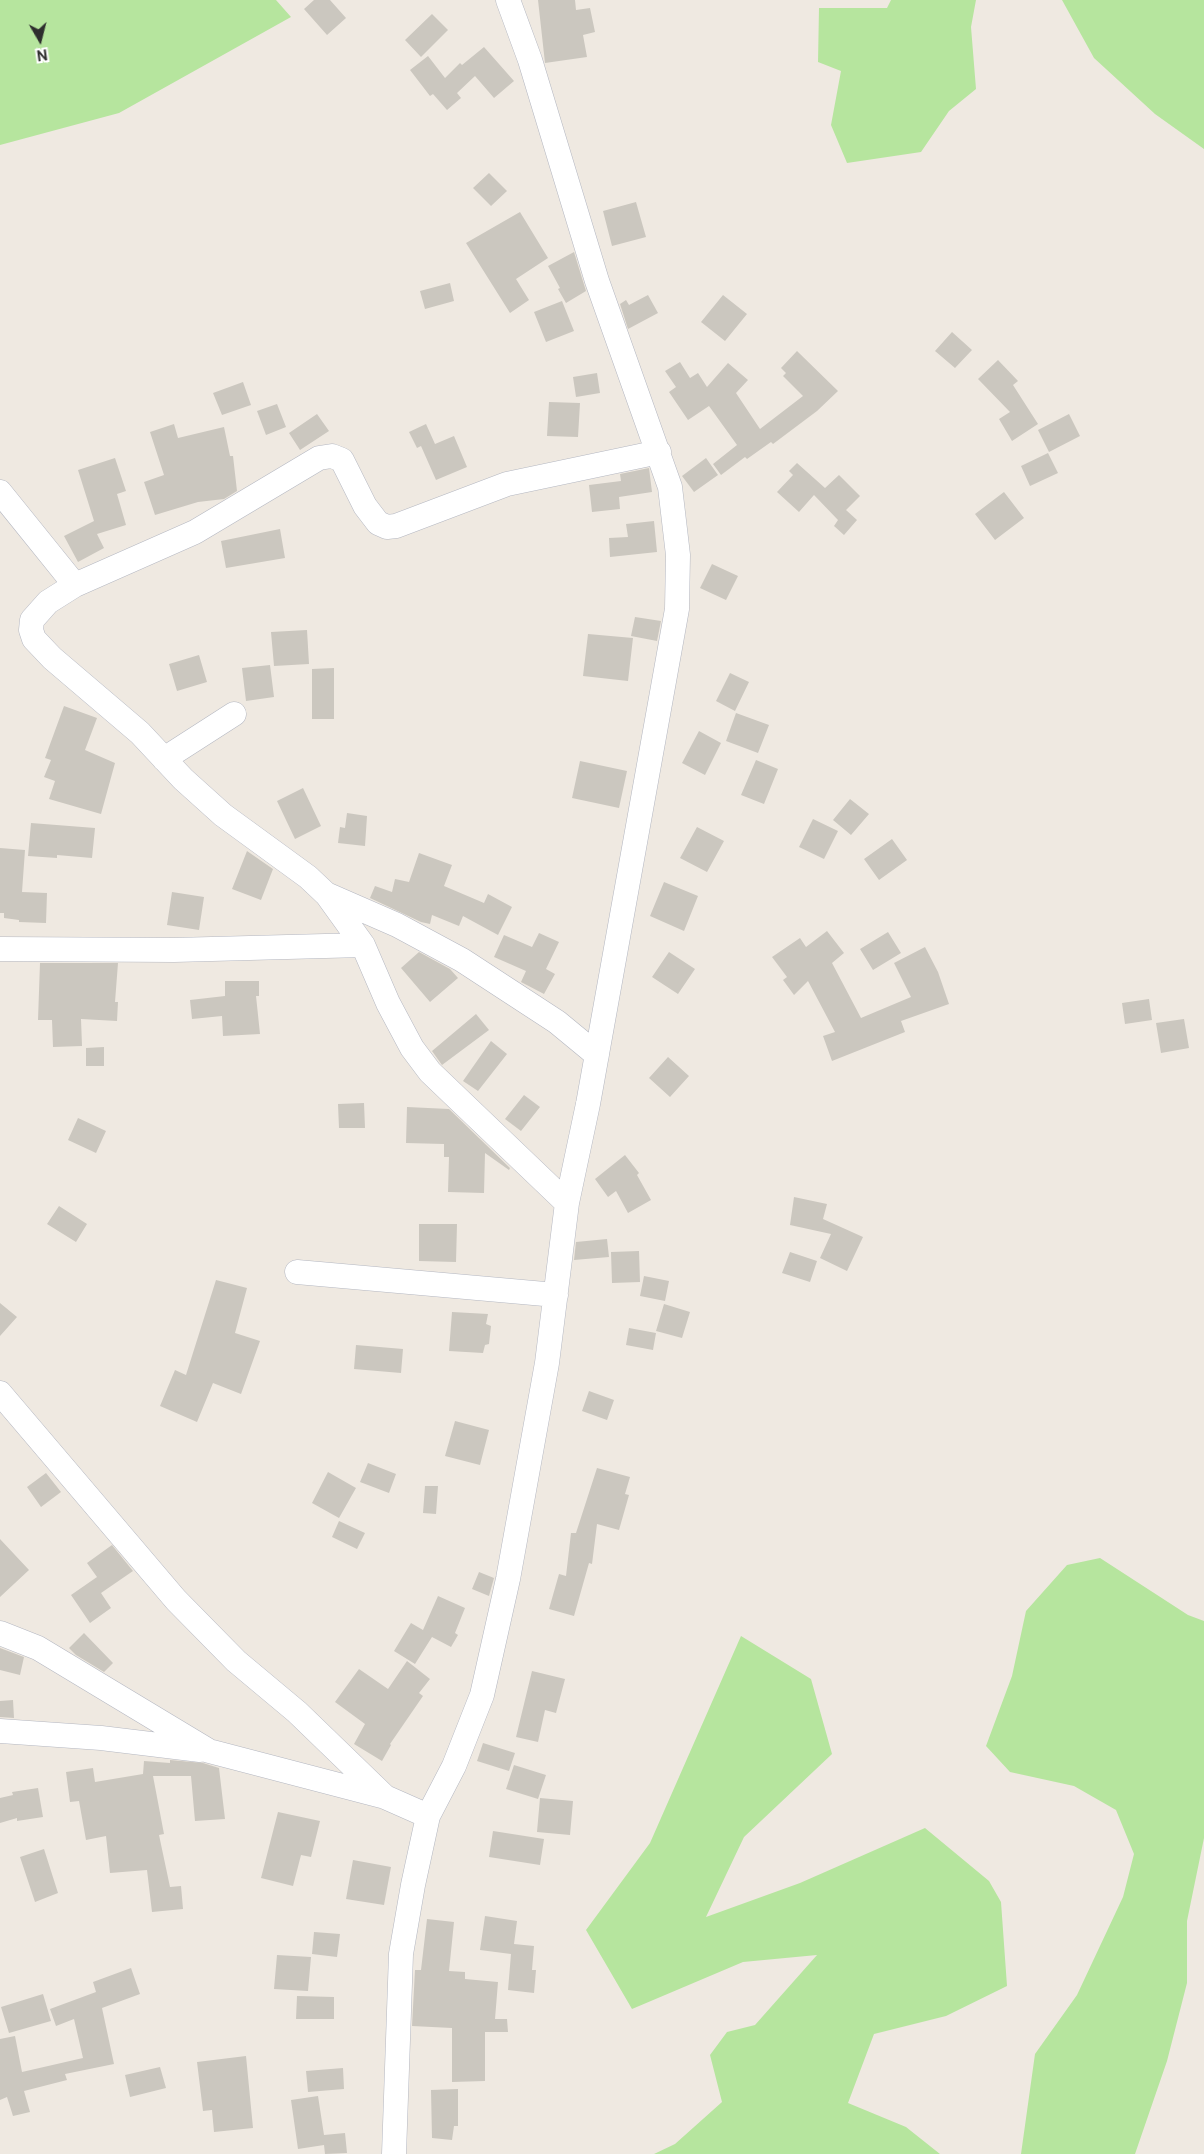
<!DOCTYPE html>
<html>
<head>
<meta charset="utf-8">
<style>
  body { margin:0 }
  #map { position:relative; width:1204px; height:2154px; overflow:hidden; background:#efe9e1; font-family:"Public Sans",sans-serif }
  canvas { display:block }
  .north { position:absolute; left:15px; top:15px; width:50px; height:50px; -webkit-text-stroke:4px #fff; paint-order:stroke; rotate:172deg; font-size:14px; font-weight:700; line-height:20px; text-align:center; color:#2e2e2e }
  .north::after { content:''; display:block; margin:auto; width:18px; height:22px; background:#2e2e2e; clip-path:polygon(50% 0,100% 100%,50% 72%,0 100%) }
</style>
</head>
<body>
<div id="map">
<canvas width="1204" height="2154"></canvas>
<div class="north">N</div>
</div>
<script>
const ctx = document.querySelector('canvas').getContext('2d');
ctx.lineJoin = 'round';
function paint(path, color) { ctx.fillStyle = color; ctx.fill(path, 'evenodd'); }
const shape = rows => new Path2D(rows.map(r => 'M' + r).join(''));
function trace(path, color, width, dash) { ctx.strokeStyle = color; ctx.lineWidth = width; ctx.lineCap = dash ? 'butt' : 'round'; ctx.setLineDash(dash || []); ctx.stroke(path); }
const green = shape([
  [0,0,276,0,291,17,119,113,0,145],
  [891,0,976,0,971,27,976,89,949,111,921,152,847,163,831,125,841,71,818,62,819,8,887,8],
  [1062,0,1204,0,1204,149,1155,114,1094,58],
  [1100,1558,1188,1615,1204,1621,1204,1838,1187,1921,1187,1983,1167,2061,1135,2154,1021,2154,1035,2054,1077,1995,1123,1897,1134,1854,1116,1810,1074,1786,1010,1772,986,1746,1012,1676,1026,1611,1067,1565],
  [741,1636,811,1679,832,1754,744,1837,706,1917,800,1883,925,1828,989,1881,1001,1902,1007,1986,946,2016,874,2034,848,2103,906,2127,940,2154,654,2154,675,2144,722,2102,710,2055,727,2032,755,2025,817,1955,743,1962,632,2009,586,1930,650,1843]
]);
const building = shape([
  [314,0,330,0,346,18,327,35,304,9],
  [538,0,575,0,576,10,590,8,595,32,583,35,587,57,545,63],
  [432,14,448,30,421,57,405,40],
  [484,47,514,81,494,98,475,76,457,93,461,98,447,110,433,94,430,96,410,70,428,56,445,78,460,63,462,65],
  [489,173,507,191,491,206,473,188],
  [636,202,646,237,612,246,603,211],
  [520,212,548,258,516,279,529,300,510,313,466,243],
  [574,252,586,291,566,303,558,289,560,288,548,266],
  [450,283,454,301,425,309,420,291],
  [648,295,658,313,628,329,620,304,626,300,629,305],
  [723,295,747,314,725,341,701,322],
  [562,301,574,331,546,342,534,312],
  [952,332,972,350,955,368,935,351],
  [797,351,838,391,817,411,773,444,771,442,747,459,745,457,721,475,713,464,737,445,709,406,688,420,669,392,676,387,665,371,680,362,690,378,698,373,707,387,728,363,748,380,736,393,760,429,803,396,783,376,786,373,781,368],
  [998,360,1018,381,1013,385,1038,424,1012,441,999,419,1010,412,978,379],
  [597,373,600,393,576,397,573,377],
  [243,382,251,405,222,415,213,393],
  [549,402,580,403,578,437,547,436],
  [277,404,286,427,266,435,257,411],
  [317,414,329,431,300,450,289,433],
  [1069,414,1080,436,1049,452,1038,430],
  [174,424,178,438,224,427,230,456,233,456,237,491,224,499,198,502,155,515,144,482,164,475,150,432],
  [426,424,435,444,454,436,467,467,436,480,421,446,417,448,409,432],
  [1048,453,1058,473,1030,486,1021,466],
  [115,458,126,491,117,494,126,525,97,534,104,548,78,562,64,536,94,521,78,470],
  [706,458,718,475,694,492,682,476],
  [797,463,825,488,839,475,860,496,846,510,857,520,844,535,834,526,838,520,814,495,799,512,777,492,793,475,789,471],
  [649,468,652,492,619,497,620,509,592,512,589,485,621,481,620,474],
  [1004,492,1024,518,995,540,975,514],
  [654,521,657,552,610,557,609,538,628,537,626,524],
  [280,529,285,558,226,568,221,541],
  [712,564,738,576,726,600,700,588],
  [635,617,661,621,657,641,631,636],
  [307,630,309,664,274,666,271,632],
  [588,634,633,638,628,681,583,676],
  [199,655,207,682,177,691,169,664],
  [270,665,274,697,246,701,242,668],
  [334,668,334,719,312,719,312,669],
  [730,673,749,682,735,711,716,701],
  [64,706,97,718,85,750,115,763,101,814,49,799,55,781,44,777,51,760,45,758],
  [736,713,769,725,758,753,726,741],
  [699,731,721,743,705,775,682,763],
  [756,760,778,769,764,804,741,795],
  [580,761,627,771,619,808,572,798],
  [303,788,321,826,295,839,277,801],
  [850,799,869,814,851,835,833,820],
  [347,813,367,816,365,846,338,843,340,827,345,828],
  [813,819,838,831,824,859,799,847],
  [31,823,95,828,92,858,57,855,57,858,28,856],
  [697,827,724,841,707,872,680,858],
  [892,839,907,860,879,880,864,859],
  [0,848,25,850,22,892,47,893,46,923,19,922,19,920,4,918,4,913,0,913],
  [247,851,273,869,261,900,232,889],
  [419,853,452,865,444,886,484,903,488,894,512,907,498,935,463,916,459,926,432,915,430,924,421,922,370,898,375,886,392,892,395,879,409,882],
  [664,882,698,896,684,931,650,916],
  [172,892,204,897,199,930,167,925],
  [827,931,844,953,832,963,861,1018,911,997,894,963,925,947,938,972,949,1004,901,1021,905,1032,832,1061,823,1036,835,1032,808,981,794,995,783,980,787,977,772,957,800,938,806,947],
  [888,932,901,953,873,970,860,949],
  [539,933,559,942,546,969,555,974,544,994,521,982,526,971,494,957,504,935,532,947],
  [419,952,450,969,458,978,430,1002,401,968],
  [669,952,695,969,678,994,652,977],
  [40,963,118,963,115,1002,118,1002,117,1021,81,1019,82,1046,53,1047,52,1020,38,1020],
  [225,981,259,981,259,996,256,996,260,1034,223,1036,222,1016,192,1019,190,1000,225,996],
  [1149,999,1152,1020,1125,1024,1122,1003],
  [476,1014,489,1030,442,1065,432,1051],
  [1184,1019,1189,1048,1161,1053,1156,1023],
  [491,1041,507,1054,478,1091,463,1081],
  [104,1047,104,1066,86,1066,86,1048],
  [668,1057,689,1076,670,1097,649,1078],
  [524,1095,540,1107,521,1131,505,1119],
  [364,1103,365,1128,339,1128,338,1104],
  [407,1107,449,1109,510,1168,509,1170,485,1153,484,1193,448,1192,449,1157,444,1157,444,1144,406,1143],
  [78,1118,106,1131,96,1153,68,1140],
  [625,1155,639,1173,637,1175,651,1200,628,1213,616,1191,608,1197,595,1179],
  [794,1197,827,1204,823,1219,863,1237,847,1271,820,1258,831,1234,790,1225],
  [59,1206,87,1224,76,1242,47,1224],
  [419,1224,457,1224,456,1262,419,1261],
  [607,1239,609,1257,574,1260,576,1242],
  [639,1251,640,1282,612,1283,611,1252],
  [790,1252,817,1261,810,1282,782,1273],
  [644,1276,669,1281,665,1301,640,1296],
  [216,1280,247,1288,235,1333,260,1341,241,1394,213,1383,197,1422,160,1406,175,1370,186,1375],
  [0,1303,17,1317,0,1336],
  [664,1304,690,1312,682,1338,656,1331],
  [452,1312,488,1314,486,1324,491,1326,489,1344,485,1345,483,1353,449,1351],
  [629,1328,656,1333,653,1350,626,1345],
  [356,1345,403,1349,401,1373,354,1369],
  [589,1391,614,1400,607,1420,582,1411],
  [455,1421,489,1430,480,1465,445,1456],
  [368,1463,396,1474,389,1493,360,1482],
  [597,1468,630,1477,625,1494,629,1495,619,1530,597,1524,592,1564,589,1563,574,1616,549,1609,559,1574,566,1576,571,1533,576,1533],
  [328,1472,356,1488,339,1518,312,1503],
  [46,1473,61,1492,41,1507,27,1487],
  [425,1486,438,1486,436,1514,423,1513],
  [339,1521,365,1533,357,1549,332,1537],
  [0,1539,29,1570,0,1597],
  [112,1545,133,1571,101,1593,111,1608,90,1623,71,1595,97,1577,87,1563],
  [479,1572,494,1578,489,1596,472,1589],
  [438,1596,465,1608,455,1633,458,1635,451,1647,432,1637,415,1664,394,1651,411,1623,423,1630],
  [84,1633,113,1663,104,1672,76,1655,69,1648],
  [0,1648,24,1657,20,1675,0,1670],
  [407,1661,430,1679,419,1693,423,1696,390,1744,391,1745,382,1761,354,1744,365,1724,335,1702,359,1669,388,1689],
  [532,1671,565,1679,556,1713,545,1710,538,1742,516,1737],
  [13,1700,14,1718,0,1717,0,1701],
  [483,1743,515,1753,509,1771,477,1761],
  [170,1760,203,1763,219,1768,225,1819,195,1821,191,1776,153,1776,164,1834,159,1835,170,1887,181,1886,183,1909,152,1912,147,1870,110,1873,106,1836,86,1840,79,1801,70,1802,66,1772,93,1768,95,1782,143,1774,144,1761,170,1763],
  [514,1765,546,1775,538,1799,506,1789],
  [38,1788,43,1817,17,1821,17,1818,0,1823,0,1798,13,1795,12,1792],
  [540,1798,573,1801,570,1835,537,1832],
  [278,1812,320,1821,311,1857,301,1855,293,1886,261,1878],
  [493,1831,544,1839,540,1865,489,1857],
  [44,1849,58,1893,35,1902,20,1857],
  [353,1860,391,1867,384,1905,346,1899],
  [485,1916,517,1921,514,1944,534,1946,532,1970,536,1970,534,1993,508,1990,511,1954,480,1950],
  [427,1919,454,1922,449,1971,465,1972,465,1979,498,1982,495,2019,507,2019,508,2032,485,2032,485,2081,452,2082,452,2028,412,2026,415,1970,421,1970],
  [314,1932,340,1934,337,1957,312,1954],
  [277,1955,311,1957,308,1991,274,1989],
  [131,1968,140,1994,102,2008,114,2064,65,2074,67,2080,24,2091,30,2112,13,2116,7,2097,0,2100,0,2039,15,2036,22,2072,83,2058,74,2019,56,2026,50,2009,96,1992,93,1982],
  [43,1994,51,2021,9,2033,1,2007],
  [297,1996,334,1997,334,2019,296,2019],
  [246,2056,253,2128,214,2132,212,2110,203,2111,197,2062],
  [160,2067,166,2088,130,2097,125,2075],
  [343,2068,344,2089,308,2092,306,2071],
  [458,2089,458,2126,454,2126,452,2140,432,2138,431,2090],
  [318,2096,324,2135,345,2133,347,2153,325,2154,324,2145,298,2149,291,2100]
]);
const minor = shape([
  [0,492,75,585],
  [164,759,234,714],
  [327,895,363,945,388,1003,412,1048,430,1072,567,1203],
  [0,949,174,950,363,945],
  [597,1055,557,1022,462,960,397,925,326,894,308,877,223,815,183,779,140,733,52,658,34,639,31,630,32,620,48,602,75,585,195,532,319,458,332,456,342,460,365,506,378,523,387,527,396,526,507,484,659,452],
  [297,1272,556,1295],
  [0,1393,176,1600,236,1661,297,1712,385,1797],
  [0,1633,38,1648,209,1751,385,1797,428,1816],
  [0,1731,101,1738,200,1750],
  [394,2154,401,1954,413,1885,428,1816,454,1766,482,1695,508,1579,547,1363,567,1203,588,1104,677,609,678,555,670,487,597,281,530,60,508,0]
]);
paint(green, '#b6e59e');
paint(building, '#cbc7bf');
trace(minor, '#b4b7c1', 25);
trace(minor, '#fff', 24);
</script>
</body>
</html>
